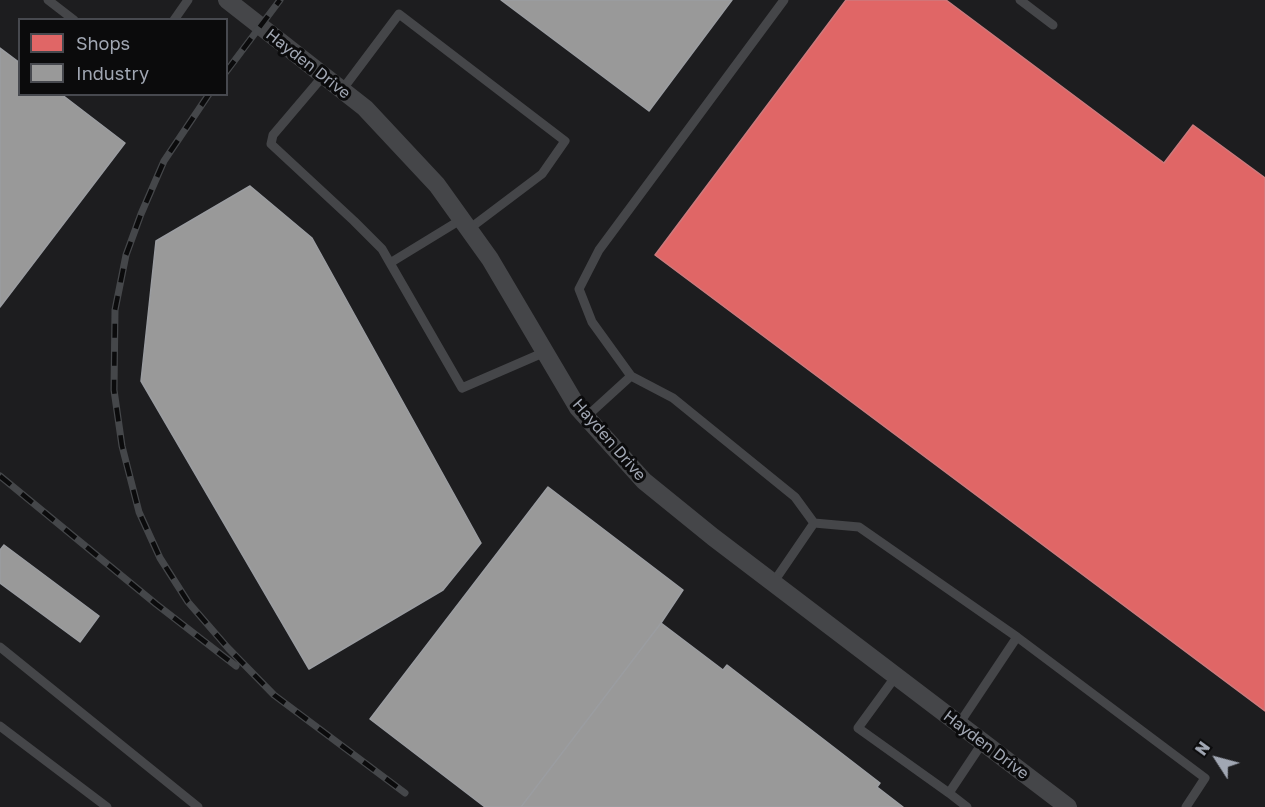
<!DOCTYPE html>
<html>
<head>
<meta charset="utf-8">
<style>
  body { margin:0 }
  #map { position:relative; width:1265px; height:807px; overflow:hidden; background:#101011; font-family:"Golos Text",sans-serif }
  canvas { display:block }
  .legend { position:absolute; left:18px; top:18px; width:210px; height:78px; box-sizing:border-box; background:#0b0b0c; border:2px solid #47494f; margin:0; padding:8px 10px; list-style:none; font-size:18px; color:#a1a7b3 }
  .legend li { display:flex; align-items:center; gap:12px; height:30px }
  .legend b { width:30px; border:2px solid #47494f }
  .north { position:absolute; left:1187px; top:729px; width:60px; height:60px; -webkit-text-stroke:4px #0b0b0c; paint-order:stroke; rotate:306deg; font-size:16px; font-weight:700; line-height:24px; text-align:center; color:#a1a7b3 }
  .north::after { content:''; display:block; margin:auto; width:21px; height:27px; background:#a1a7b3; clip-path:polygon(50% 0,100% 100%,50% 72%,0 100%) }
</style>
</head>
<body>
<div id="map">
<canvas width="1265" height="807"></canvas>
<ul class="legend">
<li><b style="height:16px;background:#e06666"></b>Shops</li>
<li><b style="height:16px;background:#999"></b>Industry</li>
</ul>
<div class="north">N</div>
</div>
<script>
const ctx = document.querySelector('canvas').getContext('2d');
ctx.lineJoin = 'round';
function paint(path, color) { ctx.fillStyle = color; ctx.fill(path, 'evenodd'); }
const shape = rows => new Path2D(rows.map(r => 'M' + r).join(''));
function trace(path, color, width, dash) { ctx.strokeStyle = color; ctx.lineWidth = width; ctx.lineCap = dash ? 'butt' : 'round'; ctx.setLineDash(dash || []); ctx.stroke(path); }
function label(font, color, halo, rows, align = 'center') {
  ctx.font = font + ' "Golos Text",sans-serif'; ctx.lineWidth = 6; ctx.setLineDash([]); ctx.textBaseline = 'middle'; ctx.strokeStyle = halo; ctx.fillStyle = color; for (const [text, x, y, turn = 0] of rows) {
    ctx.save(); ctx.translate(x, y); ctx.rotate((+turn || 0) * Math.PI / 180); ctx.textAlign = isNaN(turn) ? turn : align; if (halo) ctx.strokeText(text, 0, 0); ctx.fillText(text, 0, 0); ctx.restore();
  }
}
const built = shape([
  [0,0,1265,0,1265,807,0,807],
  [20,20,226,20,226,94,20,94]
]);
const shops = shape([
  [846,0,946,0,1164,163,1193,125,1265,178,1265,711,655,255,846,0]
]);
const industry = shape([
  [501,0,732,0,649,111,501,0],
  [0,48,20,63,20,94,61,94,125,143,0,307,0,48],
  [250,186,312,238,481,543,443,590,309,669,141,381,156,241,250,186],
  [548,487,683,590,661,623,521,807,485,807,370,719,548,487],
  [4,545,99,616,80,642,0,583,0,550,4,545],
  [661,623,723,670,727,665,880,783,877,787,903,807,521,807,661,623]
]);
const lane = shape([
  [48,0,74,20],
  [1020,0,1053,25],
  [174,20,188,0],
  [324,75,273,135,271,144,354,221,382,249,390,263],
  [342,90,399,14,565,141,542,174,469,229],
  [462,219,390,263,462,388,545,352],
  [631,376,592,322,579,289,599,250,784,0],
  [586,417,631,376,673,398,795,497,814,523,773,583],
  [814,523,859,527,1017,637],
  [0,647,198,807],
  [896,676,858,728,949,793],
  [959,724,1017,637,1205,778,1186,807],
  [0,726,107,807],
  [967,807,949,793,983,742]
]);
const street = shape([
  [227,0,365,108,437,185,490,259,578,408,644,481,713,537,1068,807]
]);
const rail = shape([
  [226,72,280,0],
  [209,94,164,161,141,214,126,255,115,310,114,390,122,446,139,512,160,558,188,602,228,648,274,695,405,793],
  [0,476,156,604,236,666]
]);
const streetNames = [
  ["Hayden Drive",308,64,38],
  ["Hayden Drive",609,440,49],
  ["Hayden Drive",986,745,37]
];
paint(built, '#1d1d1f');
paint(shops, '#e06666');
trace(shops, '#cd7a7d', 1.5);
paint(industry, '#999');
trace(industry, '#9b9da1', 1.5);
trace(lane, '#454649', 9);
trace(street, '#454649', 18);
trace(rail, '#45474a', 7);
trace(rail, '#0b0b0c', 4.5, [14]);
label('16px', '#a1a7b3', '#0b0b0c', streetNames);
</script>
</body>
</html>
